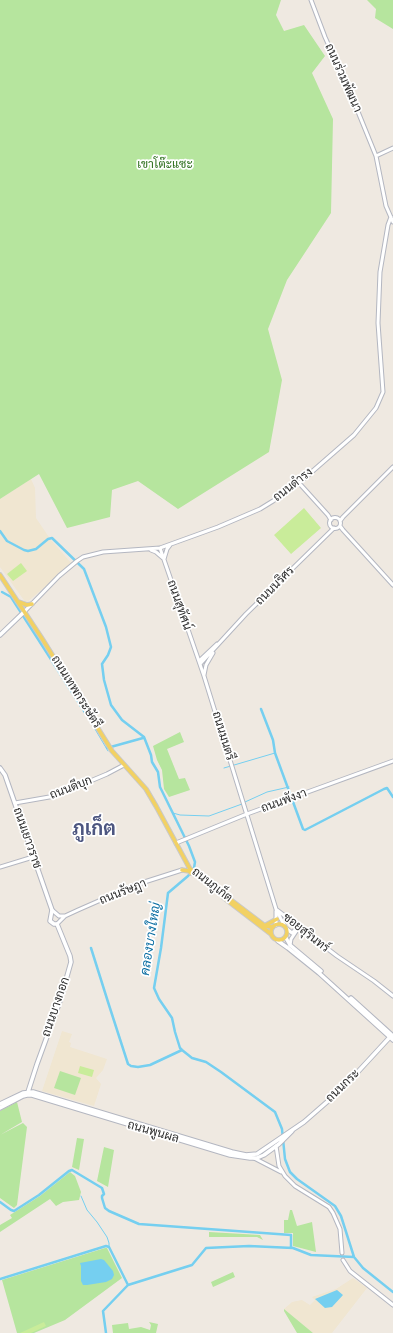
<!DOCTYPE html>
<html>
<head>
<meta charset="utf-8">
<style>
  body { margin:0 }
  canvas { display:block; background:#efe9e1 }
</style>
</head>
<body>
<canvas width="393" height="1333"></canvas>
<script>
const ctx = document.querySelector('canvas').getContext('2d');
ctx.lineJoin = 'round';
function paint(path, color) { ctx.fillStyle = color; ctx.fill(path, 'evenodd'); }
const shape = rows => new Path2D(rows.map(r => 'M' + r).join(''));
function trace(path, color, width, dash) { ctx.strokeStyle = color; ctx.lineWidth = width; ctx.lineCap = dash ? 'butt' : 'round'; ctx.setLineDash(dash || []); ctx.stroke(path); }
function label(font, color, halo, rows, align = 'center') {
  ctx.font = font + ' "Archivo Narrow",Sarabun,sans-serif'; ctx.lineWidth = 3.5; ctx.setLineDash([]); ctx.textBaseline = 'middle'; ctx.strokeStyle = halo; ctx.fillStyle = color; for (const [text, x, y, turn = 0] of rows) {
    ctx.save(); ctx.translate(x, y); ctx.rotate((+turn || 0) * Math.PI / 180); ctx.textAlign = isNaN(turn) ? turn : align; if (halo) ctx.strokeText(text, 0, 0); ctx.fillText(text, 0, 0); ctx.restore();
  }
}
const education = shape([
  [31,479,35,488,36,518,51,540,72,564,26,603,0,567,0,499],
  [62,1031,72,1034,69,1042,71,1043,70,1047,107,1059,103,1070,96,1078,101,1084,94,1106,42,1091],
  [353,1278,367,1288,332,1333,313,1333,284,1309,292,1302,302,1300,310,1305,315,1300,312,1297,336,1289]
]);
const green = shape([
  [0,0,281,0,276,15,284,31,304,25,325,56,312,73,333,119,331,213,287,280,268,329,282,380,269,452,178,509,138,481,112,490,110,517,67,528,39,474,0,499],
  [367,0,393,0,393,29,375,18,376,9],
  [180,732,184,742,167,749,179,779,185,778,190,790,169,797,164,789,162,770,157,760,153,746],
  [60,1071,81,1078,75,1095,54,1088],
  [17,1102,22,1122,0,1135,0,1111],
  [23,1123,27,1127,17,1205,14,1208,0,1198,0,1135],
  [77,1138,84,1139,79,1170,72,1167],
  [104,1147,114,1150,108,1187,97,1181],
  [70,1172,75,1176,81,1192,79,1200,63,1202,56,1206,50,1199,0,1232,0,1225,12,1218,10,1215,40,1196],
  [290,1210,292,1210,297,1226,312,1222,316,1252,293,1246,293,1233,284,1233,284,1220,288,1220],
  [209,1232,260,1235,263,1240,257,1237,209,1237],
  [105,1248,107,1248,122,1278,65,1320,34,1333,17,1333,2,1280],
  [233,1272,235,1277,213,1287,211,1282],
  [284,1309,313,1333,297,1333,284,1311],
  [149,1322,158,1324,156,1333,113,1333,112,1325,128,1323,129,1329,141,1327,150,1330,151,1325]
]);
const pitch = shape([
  [304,508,321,528,291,554,274,535],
  [21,563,27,571,13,581,7,574],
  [80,1066,94,1070,92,1077,78,1073],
  [44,1322,46,1326,31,1333,20,1333]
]);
const water = shape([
  [101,1259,104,1260,113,1271,114,1275,112,1279,106,1282,87,1285,83,1285,81,1281,81,1266,80,1263],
  [337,1290,343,1295,332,1307,325,1308,315,1299]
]);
const stream = shape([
  [86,714,108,751],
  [224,768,275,753],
  [245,802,267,792,289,787],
  [173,813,180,815,209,816,242,804],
  [81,1196,87,1210,97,1222,107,1237,109,1243,109,1247]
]);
const canal = shape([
  [0,531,7,541,24,550,28,551,36,549,48,539,52,538,84,569,106,627,111,647,108,655,102,664,104,680,111,705,122,720,144,737,151,755,152,762,158,772,160,787,189,846,195,862,194,868,188,876,168,893,161,948,154,988,159,999,172,1018,175,1032,180,1048,182,1050,192,1058,206,1062,221,1072,275,1112,282,1129,285,1159,290,1172,297,1179,335,1206,341,1216,354,1257,363,1268,393,1292],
  [2,592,11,597,86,714],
  [261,709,273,740,275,753,303,829,305,830,384,789,387,788,393,797],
  [107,748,143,738],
  [91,948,108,1002,128,1064,131,1066,138,1067,150,1065,182,1050],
  [0,1202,11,1210,14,1211,39,1195,69,1171,72,1170,102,1188,104,1194,102,1196,102,1198,105,1208,109,1211,139,1224,291,1235,291,1248],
  [0,1279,106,1246,109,1247,128,1285],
  [106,1333,103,1311,128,1285,192,1265,206,1248,249,1246,293,1248,311,1255,354,1257]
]);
const tertiary = shape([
  [311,0,325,37,352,97,376,156,386,206,393,222],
  [376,156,393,148],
  [299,483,328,515,331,520],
  '329.5 523a5.5 5.5 0 1 1 11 0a5.5 5.5 0 1 1-11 0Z',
  [340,521,343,517,393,467],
  [340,526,343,530,393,585],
  [160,548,204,676,276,909,284,925],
  [151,550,156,552,163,558],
  [164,559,167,549,170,545],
  [24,612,59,576,77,561,83,557,103,552,160,548,218,527,260,509,273,501,299,483,354,435,376,408,383,392,378,323,380,272,388,225,391,217],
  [199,661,217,644],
  [200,664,246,614,334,528],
  [204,675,206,665,213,653],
  [15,803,55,796,107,774,124,765],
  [176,843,247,814,393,761],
  [0,867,33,857],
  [52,910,59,916,65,916],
  [277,910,337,956,374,981,393,996],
  [57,924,65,916,78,910,135,885,182,870],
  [276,925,276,911],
  [287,929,292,933,296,929],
  [290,945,291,939,299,927],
  [276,1146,279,1166,285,1176,295,1186,329,1207,333,1213,340,1229,342,1253],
  [254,1158,281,1172],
  [343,1260,350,1271,393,1305]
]);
const secondary = shape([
  [0,635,24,612],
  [0,768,5,775,52,910,50,921,54,924,57,924,70,956,71,962,60,1001,37,1064,27,1095],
  [286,938,290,945,321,971],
  [278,941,288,948,319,973,393,1040],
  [351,998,393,1036],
  [0,1104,23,1093,33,1092,232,1152,246,1155,257,1154,304,1122,343,1088,390,1037],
  [0,1108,23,1096,27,1095,32,1095,230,1155,250,1158,257,1158,264,1155,279,1144,292,1131]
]);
const primary = shape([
  [0,575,41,637,112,751,146,789,156,806,190,869,265,926,273,927],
  [19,602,27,605,32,604],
  [182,870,189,871,191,873],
  [223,897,271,934],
  '271 932a8 8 0 1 1 16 0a8 8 0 1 1-16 0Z',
  [266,925,277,919]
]);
const streetNames = [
  ["ถนนร่วมพัฒนา",343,78,66],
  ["ถนนดำรง",293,485,-38],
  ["ถนนนริศร",275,586,-45],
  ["ถนนสุทัศน์",179,605,71],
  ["ถนนเทพกระษัตรี",76,692,58],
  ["ถนนมนตรี",223,736,73],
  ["ถนนดีบุก",71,788,-21],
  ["ถนนพังงา",284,801,-20],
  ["ถนนเยาวราช",27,838,71],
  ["ถนนภูเก็ต",212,885,38],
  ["ถนนรัษฎา",123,892,-22],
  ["ซอยสุรินทร์",306,933,38],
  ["ถนนบางกอก",56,1007,-71],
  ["ถนนกระ",343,1086,-44],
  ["ถนนพูนผล",153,1132,16]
];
const parkNames = [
  ["เขาโต๊ะแซะ",165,165]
];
const waterNames = [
  ["คลองบางใหญ่",151,939,-81]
];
const townNames = [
  ["ภูเก็ต",94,830]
];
paint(education, '#f0e6d1');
paint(green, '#b6e59e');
paint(pitch, '#c9ec9a');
paint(water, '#75cff0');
trace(stream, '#75cff0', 1);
trace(canal, '#75cff0', 2.5);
trace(tertiary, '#b4b7c1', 5);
trace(secondary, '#b4b7c1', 5.5);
trace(primary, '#c9c9c9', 5.5);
trace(tertiary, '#fff', 3);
trace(secondary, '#fff', 3.5);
trace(primary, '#f2d163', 3.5);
label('12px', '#2e2e2e', '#fff', streetNames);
label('12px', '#2c6e1b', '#fff', parkNames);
label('italic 13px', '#0d6fa3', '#fff', waterNames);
label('bold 20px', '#4d5680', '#fff', townNames);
</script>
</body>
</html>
